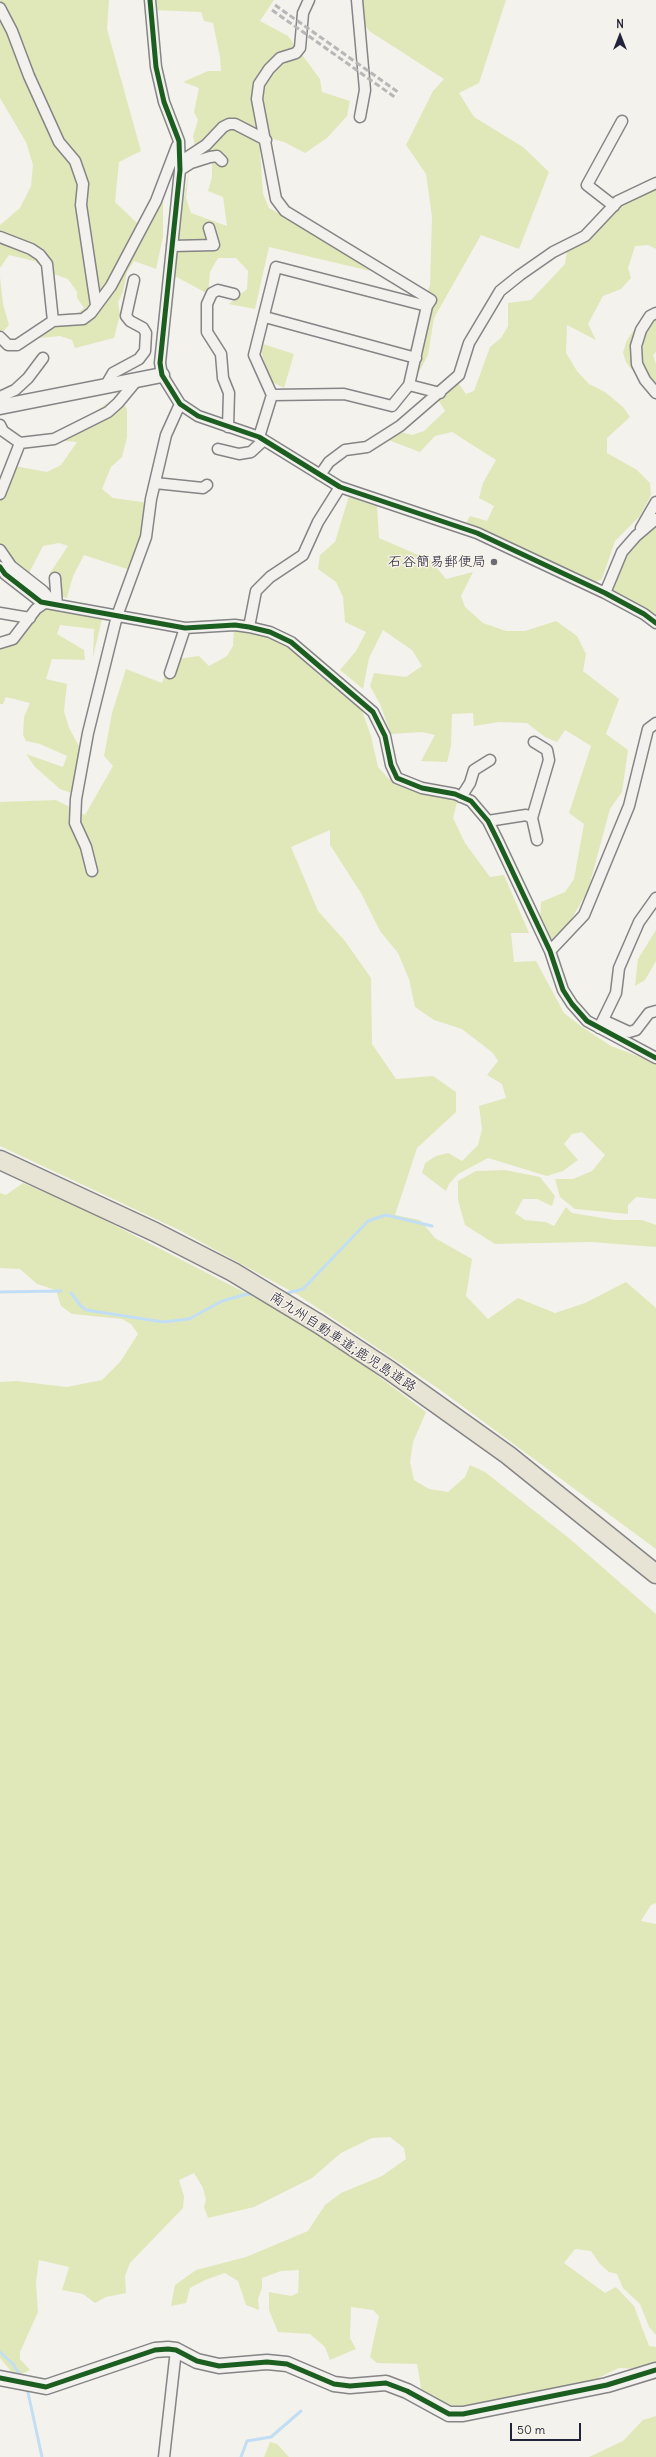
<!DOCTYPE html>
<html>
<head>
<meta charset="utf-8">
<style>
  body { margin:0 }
  #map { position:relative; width:656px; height:2457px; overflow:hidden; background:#f4f2ec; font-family:Delius,sans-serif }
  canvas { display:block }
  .north { position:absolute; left:600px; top:16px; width:40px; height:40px; -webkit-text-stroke:3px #f7f3e8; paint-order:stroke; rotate:0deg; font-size:11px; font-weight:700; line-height:16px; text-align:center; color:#22223b }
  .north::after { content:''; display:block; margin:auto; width:14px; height:18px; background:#22223b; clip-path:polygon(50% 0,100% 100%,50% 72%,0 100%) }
  .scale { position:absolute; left:510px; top:2423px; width:71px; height:18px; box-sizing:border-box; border:2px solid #22223b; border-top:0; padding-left:5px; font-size:12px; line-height:14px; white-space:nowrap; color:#22223b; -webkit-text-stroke:3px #f7f3e8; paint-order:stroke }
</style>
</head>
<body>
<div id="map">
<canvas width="656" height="2457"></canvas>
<div class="north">N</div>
<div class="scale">50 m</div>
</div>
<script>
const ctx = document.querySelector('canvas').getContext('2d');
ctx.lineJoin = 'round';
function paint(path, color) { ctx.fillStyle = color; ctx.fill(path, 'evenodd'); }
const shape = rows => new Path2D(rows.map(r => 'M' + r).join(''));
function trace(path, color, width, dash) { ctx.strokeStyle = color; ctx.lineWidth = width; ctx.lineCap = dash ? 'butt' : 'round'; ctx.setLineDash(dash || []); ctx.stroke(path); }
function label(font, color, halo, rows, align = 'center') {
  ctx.font = font + ' Delius,"Klee One",sans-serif'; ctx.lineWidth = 3; ctx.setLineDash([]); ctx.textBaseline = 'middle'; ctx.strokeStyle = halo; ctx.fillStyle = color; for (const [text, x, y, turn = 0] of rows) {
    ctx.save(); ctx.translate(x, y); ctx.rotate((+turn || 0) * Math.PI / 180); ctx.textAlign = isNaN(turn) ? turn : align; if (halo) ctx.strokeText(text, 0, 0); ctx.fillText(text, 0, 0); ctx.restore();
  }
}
const green = shape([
  [0,0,109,0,107,29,141,151,119,162,115,202,138,224,161,180,163,199,163,237,156,269,134,261,127,272,123,292,118,302,120,315,114,338,75,348,72,340,60,336,40,338,39,333,72,318,84,308,77,298,77,292,68,279,51,273,34,261,9,255,0,268,0,225,20,208,31,186,33,165,26,142,0,98],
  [153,0,274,0,260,21,288,36,320,79,322,92,350,101,347,116,327,138,305,153,284,142,259,135,263,194,269,208,339,248,370,271,269,247,255,309,229,304,247,289,248,271,236,258,218,258,210,272,208,294,175,276,177,233,189,171,186,198,191,213,227,226,223,197,208,191,212,177,212,155,197,157,193,136,198,120,194,112,199,88,183,82,208,71,221,71,220,57,213,23,204,21,201,12,153,10],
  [352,0,506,0,479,83,459,93,474,117,523,147,549,172,519,249,481,235,434,318,428,355,413,383,420,313,430,285,432,217,426,174,406,145,433,91,444,79,369,31,351,6],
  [656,176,656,249,648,245,635,246,628,268,631,278,621,289,603,296,588,324,596,340,567,325,566,353,577,371,589,384,605,392,623,407,630,417,607,438,607,453,637,470,650,483,651,495,640,516,615,541,602,579,596,582,465,525,470,516,487,521,494,506,479,498,483,483,496,460,452,432,435,436,420,452,386,439,397,431,412,435,424,431,445,411,437,398,456,380,466,394,474,391,490,347,501,338,508,326,508,303,531,300,565,264,567,251,580,245,601,223,606,214],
  [0,277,3,304,9,325,0,335],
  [656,314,656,352,653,355,656,364,656,400,626,362,623,353,626,342,633,331],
  [263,344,294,354,284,388,272,382,261,352],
  [118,396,127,409,127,437,122,457,111,467,102,489,113,498,156,504,155,518,147,543,130,570,84,555,73,576,67,598,49,594,50,573,68,546,59,543,43,546,28,575,0,553,0,480,9,465,47,472,61,465,77,442,64,441,78,423],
  [349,496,377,506,379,538,430,560,446,579,473,572,461,596,465,607,483,623,506,631,525,631,556,621,577,636,586,654,583,671,619,699,606,734,628,750,622,792,610,809,588,890,567,927,552,940,540,920,541,902,565,892,574,879,584,824,569,813,591,746,565,730,557,742,545,737,527,723,499,722,474,726,473,713,452,714,451,746,447,762,421,761,435,735,422,732,391,734,380,704,370,686,374,673,406,677,422,666,412,650,383,630,369,658,363,689,340,670,356,651,366,632,345,622,343,597,336,582,318,569,320,555,335,542],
  [656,521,656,621,609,590,627,553],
  [50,604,103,615,93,657,94,629,60,625,57,634,84,650,85,660,52,659,46,679,67,684,64,711,69,728,81,750,74,794,60,789,35,767,26,754,63,767,67,756,40,744,26,741,23,735,24,717,30,703,6,697,3,704,0,704,0,640],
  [234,628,247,630,292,646,320,676,360,705,371,736,378,767,389,779,425,784,452,792,457,802,453,818,465,843,490,877,504,875,529,933,511,933,514,962,536,961,564,1013,582,1027,611,1046,656,1063,656,1199,636,1197,628,1205,628,1214,575,1209,560,1197,555,1179,573,1179,592,1171,605,1155,582,1132,572,1134,564,1144,578,1160,563,1171,547,1176,488,1158,458,1174,449,1184,446,1191,422,1173,425,1163,436,1156,448,1153,462,1161,478,1145,482,1129,479,1106,506,1098,502,1084,487,1075,498,1061,493,1053,462,1029,434,1020,415,1007,409,979,398,953,380,931,361,893,330,845,330,830,291,847,318,911,345,941,371,978,372,1044,396,1079,433,1076,456,1092,456,1112,417,1148,395,1215,420,1220,435,1238,472,1259,466,1296,488,1319,518,1298,555,1313,585,1303,626,1282,656,1308,656,1549,439,1389,298,1295,179,1230,0,1146,0,802,56,800,85,815,113,766,104,756,112,713,126,669,162,683,168,668,177,659,199,656,209,666,227,656,233,646],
  [656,930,656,961,645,980,635,986,638,959],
  [505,1170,540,1177,555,1196,552,1206,537,1199,523,1199,515,1213,525,1220,546,1222,554,1226,566,1207,572,1213,615,1220,642,1220,656,1225,656,1247,591,1242,495,1244,465,1225,458,1200,458,1181,476,1171],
  [23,1183,77,1206,273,1307,362,1364,426,1412,413,1442,410,1462,414,1480,429,1489,448,1492,465,1477,470,1465,485,1472,570,1539,656,1614,656,1903,651,1905,641,1921,656,1924,656,2335,649,2327,640,2304,623,2288,617,2274,609,2272,600,2264,591,2251,575,2249,564,2263,605,2293,616,2287,634,2306,649,2346,656,2347,656,2367,641,2369,619,2368,594,2380,473,2407,447,2408,423,2399,417,2364,377,2363,370,2357,379,2316,373,2310,351,2307,350,2338,356,2349,330,2360,325,2347,310,2334,278,2332,269,2310,269,2292,291,2296,298,2293,299,2270,281,2271,262,2278,262,2288,258,2299,259,2310,246,2305,238,2281,225,2273,205,2280,190,2288,186,2303,171,2306,175,2285,196,2270,246,2257,308,2231,325,2205,341,2193,382,2176,406,2159,404,2148,390,2137,372,2138,341,2153,312,2178,254,2207,208,2218,204,2207,206,2200,203,2188,194,2173,179,2180,184,2196,183,2208,130,2263,125,2276,126,2293,106,2297,95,2303,83,2294,62,2290,69,2267,39,2260,36,2282,38,2312,20,2352,20,2359,30,2370,16,2377,0,2358,0,1382,16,1381,67,1387,102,1380,120,1362,138,1334,131,1324,122,1319,72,1314,61,1306,56,1290,37,1284,20,1269,0,1268,0,1193,6,1195],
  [656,2416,656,2457,589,2457,623,2441,643,2420],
  [270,2442,277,2444,289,2457,264,2457]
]);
const stream = shape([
  [0,1292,61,1291],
  [71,1293,81,1306,86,1310,163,1322,189,1319,222,1301,247,1294,255,1294],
  [284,1294,303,1289,368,1221,386,1215,432,1226],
  [0,2352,13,2364,22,2378],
  [27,2388,42,2457],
  [241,2457,247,2441,271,2437,301,2411]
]);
const street = shape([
  [150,0,156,67,164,102,179,141,180,170,160,363,162,375,180,404,198,416,259,437,340,487,477,533,605,593,644,614,656,623],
  [309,0,303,13,300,48,296,53,280,58,269,69,259,84,257,99,276,199,285,211,431,300,427,306],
  [357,0,365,90,360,117],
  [0,8,12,31,29,76,59,142,75,161,83,184,81,205,96,305],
  [180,162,206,145,223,127,229,124,235,124,266,140],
  [180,170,191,163,210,157,217,156,222,161],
  [614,206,587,185,622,121],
  [0,237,31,249,40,255,47,264,53,321],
  [172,246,214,245,209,228],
  [656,313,650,316,641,330,636,346,637,364,645,380,656,393],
  [265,317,416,358],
  [0,337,8,345,17,345,53,321,83,319,91,313,111,286,156,201,177,146],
  [106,385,113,373,139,359,145,351,146,333,143,328,130,321,126,316,134,280],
  [409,385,440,393],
  [0,397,15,390,28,378,43,358],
  [0,425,3,431,20,443,0,494],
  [228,427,229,393,223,378,221,354,207,332,207,304,212,293,218,290,234,294],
  [259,437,272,395,254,355,276,267,427,306,409,385,392,406,344,394,272,395],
  [20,443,54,439,108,412,118,403,137,380],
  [218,449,239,454,251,452,264,440],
  [320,475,329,462,345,450,367,447,400,426,459,375,469,343,500,291,520,275,553,252,585,236,618,201,656,183],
  [155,483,203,488,207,485],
  [641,528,656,502],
  [0,550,11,566,43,591,54,604],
  [0,567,5,574,41,602,185,628,235,625,249,627,270,632,291,642,373,712,385,736,391,765,397,778,422,788,455,794,471,801,488,821,498,841,550,951,563,990,572,1004,587,1021,656,1058],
  [55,578,57,605],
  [605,593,622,552,636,536,656,519],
  [0,613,30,618],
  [249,627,256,591,270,577,303,555,318,522,340,487],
  [0,643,13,639,36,609,46,602],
  [170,673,185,628],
  [461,797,470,783,474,770,490,760],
  [532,818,549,760,547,750,534,742],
  [488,821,526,815,532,818,537,840],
  [92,871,86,847,75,823,76,799,88,733,117,616,146,537,151,499,166,435,180,404],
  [550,951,584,915,629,806,648,729,656,723],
  [603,1020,629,1032,636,1030,649,1013,656,1011],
  [599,1028,616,993,619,968,639,922,656,898],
  [164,2457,176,2350]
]);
const secondary = shape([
  [0,407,162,375],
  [0,2378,46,2387,155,2350,168,2349,176,2350,197,2361,219,2366,267,2362,287,2364,334,2384,350,2386,386,2383,407,2391,449,2414,463,2414,607,2385,656,2370]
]);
const highway = shape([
  [0,1160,155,1232,233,1272,319,1324,389,1370,508,1455,656,1574]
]);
const rail = shape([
  [275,5,398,92],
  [272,10,396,98]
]);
const cycleway = shape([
  [150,0,156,67,164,102,179,141,180,170,160,363,162,375,180,404,198,416,259,437,340,487,477,533,605,593,644,614,656,623],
  [0,567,5,574,41,602,185,628,235,625,249,627,270,632,291,642,373,712,385,736,391,765,397,778,422,788,455,794,471,801,488,821,498,841,550,951,563,990,572,1004,587,1021,656,1058],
  [0,2378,46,2387,155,2350,168,2349,176,2350,197,2361,219,2366,267,2362,287,2364,334,2384,350,2386,386,2383,407,2391,449,2414,463,2414,607,2385,656,2370]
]);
const markers = [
  [494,562,4,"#6c6b79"]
];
const poiNames = [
  ["石谷簡易郵便局",486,562]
];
const streetNames = [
  ["南九州自動車道;鹿児島道路",343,1342,33]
];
paint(green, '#e0e8ba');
trace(stream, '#c2def4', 3);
trace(street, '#858486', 13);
trace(secondary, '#858486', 17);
trace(highway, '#858486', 21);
trace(street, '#f2f1ed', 10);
trace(secondary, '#f2f1ed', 14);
trace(highway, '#e7e4d5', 18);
trace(rail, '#b8b6b6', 3, [6, 3]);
trace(cycleway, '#1b5e20', 5);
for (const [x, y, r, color] of markers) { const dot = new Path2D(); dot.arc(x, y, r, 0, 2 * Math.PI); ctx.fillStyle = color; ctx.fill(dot); trace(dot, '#f7f3e8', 1.5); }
label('14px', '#22223b', '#f7f3e8', poiNames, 'right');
label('14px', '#22223b', '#f7f3e8', streetNames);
</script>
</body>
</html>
